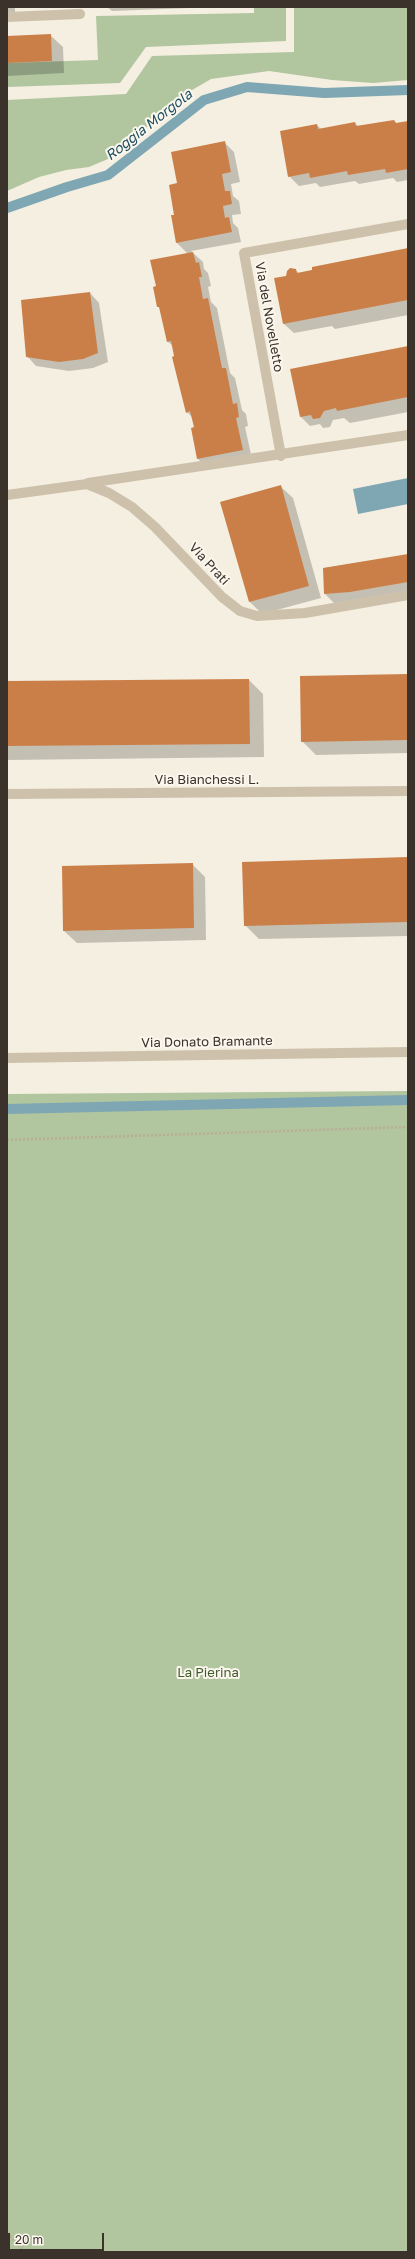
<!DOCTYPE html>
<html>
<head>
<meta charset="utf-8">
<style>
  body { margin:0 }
  #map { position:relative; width:415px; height:2259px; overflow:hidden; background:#f4efe0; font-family:"Golos Text",sans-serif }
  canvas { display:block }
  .frame { position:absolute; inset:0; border:8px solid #3b332b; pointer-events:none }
  .scale { position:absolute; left:8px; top:2233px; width:96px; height:18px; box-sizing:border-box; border:2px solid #3b332b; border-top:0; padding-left:5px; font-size:12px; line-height:14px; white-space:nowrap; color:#3b332b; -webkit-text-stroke:3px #fbf7ee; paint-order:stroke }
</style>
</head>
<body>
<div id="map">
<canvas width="415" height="2259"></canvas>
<div class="frame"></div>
<div class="scale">20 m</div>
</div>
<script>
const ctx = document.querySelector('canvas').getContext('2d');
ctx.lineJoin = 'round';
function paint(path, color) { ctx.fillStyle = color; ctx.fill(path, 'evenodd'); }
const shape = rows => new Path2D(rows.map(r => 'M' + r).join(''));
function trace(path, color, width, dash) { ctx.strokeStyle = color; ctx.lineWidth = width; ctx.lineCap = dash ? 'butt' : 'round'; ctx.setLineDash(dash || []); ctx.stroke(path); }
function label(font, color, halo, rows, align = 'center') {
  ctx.font = font + ' "Golos Text",sans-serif'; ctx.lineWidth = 4; ctx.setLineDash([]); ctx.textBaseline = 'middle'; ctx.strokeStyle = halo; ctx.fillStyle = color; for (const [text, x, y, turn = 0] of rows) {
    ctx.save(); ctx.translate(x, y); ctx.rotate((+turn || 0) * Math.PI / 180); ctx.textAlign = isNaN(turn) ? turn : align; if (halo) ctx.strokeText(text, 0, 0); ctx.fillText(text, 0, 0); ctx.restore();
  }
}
const green = shape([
  [254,7,286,7,286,41,146,47,120,83,7,87,7,63,98,60,96,16,254,13],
  [294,7,408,7,408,80,373,83,332,80,269,71,211,79,192,90,108,159,89,167,66,170,39,177,7,191,7,100,126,94,152,56,294,52],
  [408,1091,408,2252,7,2252,7,1094]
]);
const water = shape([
  [408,478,408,504,358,514,353,489]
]);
const shadow = shape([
  [7,7,15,7,15,12,7,12],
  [107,7,215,7,112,11],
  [50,35,63,47,64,73,7,76,7,37],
  [408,122,408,180,397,182,393,178,359,184,355,181,320,187,316,183,299,186,289,176,317,125,321,129,355,123,359,127],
  [225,143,234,152,240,182,231,184,233,196,239,201,241,214,232,215,233,223,238,228,241,242,191,251,203,262,204,269,208,273,211,286,208,287,211,302,217,308,230,373,235,378,242,410,246,414,248,426,245,427,252,459,208,468,198,459,193,418,187,412,174,347,167,341,161,309,158,306,188,254,177,243,175,216,178,184],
  [408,250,408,315,335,329,332,326,294,333,284,324,287,276,295,270,299,273],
  [90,293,99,303,108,362,93,368,69,371,36,366,27,356],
  [408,347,408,412,350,423,344,418,333,420,330,427,323,428,320,424,310,426,300,416],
  [280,486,293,498,321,598,262,614,250,602,221,502],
  [408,555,408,593,335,604,325,594,324,568],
  [408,675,408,753,316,755,302,741],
  [249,680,263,694,264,757,7,760,7,682],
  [408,858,408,936,259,939,245,925],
  [192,864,205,877,206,940,77,943,64,931]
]);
const stream = shape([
  [7,208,67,187,108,175,204,100,247,87,324,93,408,90],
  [7,1109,408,1100]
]);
const building = shape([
  [51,34,52,61,7,63,7,36],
  [394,120,396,123,408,121,408,169,386,173,385,169,348,175,347,171,310,178,309,173,288,177,280,131,317,124,318,129,355,122,356,126],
  [225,141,231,172,222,174,225,191,230,191,232,204,223,206,225,218,229,217,232,232,176,243,171,215,174,215,169,185,177,183,171,152],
  [408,248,408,300,283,324,274,278,286,276,287,271,290,268,296,269,297,273,312,270,312,267],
  [193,252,196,263,199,262,202,277,199,277,203,299,208,298,222,368,226,368,233,404,237,403,239,417,236,418,243,450,197,459,191,428,194,427,190,411,186,413,172,357,174,356,171,341,167,342,159,307,157,307,153,287,156,286,150,260],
  [90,292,98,353,83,359,59,362,26,357,21,300],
  [408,346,408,397,337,411,336,408,324,411,320,418,313,419,311,415,300,417,290,369],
  [281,485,309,586,249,602,220,502],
  [408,554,408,582,350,592,324,594,323,568],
  [408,674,408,740,301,742,300,676],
  [249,679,250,744,7,746,7,681],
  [408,857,408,922,244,926,242,862],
  [193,863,194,928,63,931,62,866]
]);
const path = shape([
  [7,1140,408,1127],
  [7,2233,25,2252]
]);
const minor = shape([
  [7,17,80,14],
  [281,456,244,253,408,224],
  [88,483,408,435],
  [7,495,87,484,109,493,132,507,155,527,222,597,240,611,257,616,305,613,408,595],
  [7,794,408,791],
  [7,1058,408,1052]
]);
const streetNames = [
  ["Via del Novelletto",269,317,80],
  ["Via Prati",209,564,47],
  ["Via Bianchessi L.",207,780],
  ["Via Donato Bramante",207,1042,-1]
];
const parkNames = [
  ["La Pierina",208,1673]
];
const waterNames = [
  ["Roggia Morgola",149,125,-38]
];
paint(green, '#b1c59f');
paint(water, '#7ea7b3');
paint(shadow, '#0003');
trace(stream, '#7ea7b3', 10);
paint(building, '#cb7f48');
trace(path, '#baac95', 2.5, [2, 2]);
trace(minor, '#cec1ab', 10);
label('13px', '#3b332b', '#fbf7ee', streetNames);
label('13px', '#425b2d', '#fbf7ee', parkNames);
label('italic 14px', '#1d4f60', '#fbf7ee', waterNames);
</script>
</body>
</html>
